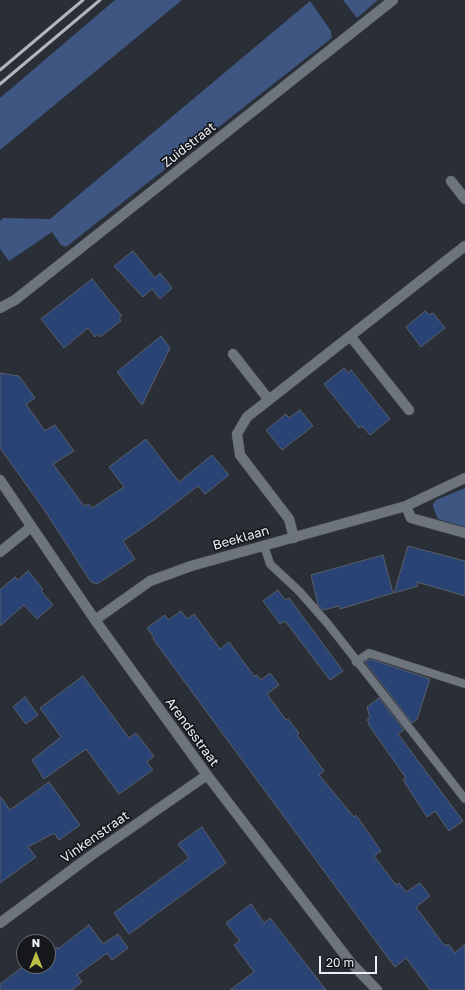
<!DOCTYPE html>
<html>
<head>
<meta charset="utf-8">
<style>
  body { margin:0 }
  #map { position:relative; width:465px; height:990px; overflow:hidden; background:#2a2f37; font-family:"Golos Text",sans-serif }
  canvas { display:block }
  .north { position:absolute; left:16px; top:934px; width:40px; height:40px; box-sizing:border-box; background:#15171b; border:1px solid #6b6d72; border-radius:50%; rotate:0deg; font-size:11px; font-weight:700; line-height:16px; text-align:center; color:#ebeff4 }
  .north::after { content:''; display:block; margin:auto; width:14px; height:18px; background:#bbc044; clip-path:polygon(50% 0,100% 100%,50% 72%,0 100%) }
  .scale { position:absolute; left:319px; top:956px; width:58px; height:18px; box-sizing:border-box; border:2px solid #ebeff4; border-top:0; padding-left:5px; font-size:12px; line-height:14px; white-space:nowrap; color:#ebeff4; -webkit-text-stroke:3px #15171b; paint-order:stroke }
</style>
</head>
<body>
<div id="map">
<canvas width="465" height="990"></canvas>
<div class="north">N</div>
<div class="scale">20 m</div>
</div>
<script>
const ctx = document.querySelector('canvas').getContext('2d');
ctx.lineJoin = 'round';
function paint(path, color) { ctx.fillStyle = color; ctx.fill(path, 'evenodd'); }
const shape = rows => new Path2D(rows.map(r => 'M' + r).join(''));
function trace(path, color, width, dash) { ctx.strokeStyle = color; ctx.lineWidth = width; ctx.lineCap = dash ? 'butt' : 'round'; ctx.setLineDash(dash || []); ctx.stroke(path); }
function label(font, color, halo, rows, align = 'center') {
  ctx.font = font + ' "Golos Text",sans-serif'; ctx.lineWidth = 3.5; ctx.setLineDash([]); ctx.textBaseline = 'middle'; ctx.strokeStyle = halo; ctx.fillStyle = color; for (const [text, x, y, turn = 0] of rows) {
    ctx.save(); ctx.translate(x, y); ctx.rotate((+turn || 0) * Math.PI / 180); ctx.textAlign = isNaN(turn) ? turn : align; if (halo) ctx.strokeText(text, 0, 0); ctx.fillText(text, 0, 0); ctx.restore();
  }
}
const green = shape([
  [115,0,182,0,0,150,0,98],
  [343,0,378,0,357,18],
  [310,1,331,31,332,37,328,41,66,247,61,245,52,232,9,261,0,249,0,221,3,218,50,219],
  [465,488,465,527,438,519,433,507,433,504,436,500]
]);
const building = shape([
  [133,251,155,278,160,273,172,288,160,299,152,289,143,297,114,266,133,251],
  [92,279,122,316,119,318,121,321,100,337,98,334,95,337,88,328,64,348,41,319,92,279],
  [425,311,429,315,433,313,445,328,421,347,406,327,425,311],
  [161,336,170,348,142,405,117,372,161,336],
  [344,368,348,373,351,370,390,419,370,435,362,426,359,428,324,384,344,368],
  [0,373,19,376,35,398,26,404,45,431,55,425,74,451,53,464,84,506,89,504,92,508,124,487,109,467,146,439,179,482,212,455,229,475,205,494,198,486,148,524,123,541,135,559,97,584,91,582,43,508,0,448,0,373],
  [300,410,313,426,282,450,266,430,286,414,289,418,300,410],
  [408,546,465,561,465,596,417,582,418,586,394,593,408,546],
  [383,555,393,593,340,609,339,606,323,610,318,605,311,575,383,555],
  [28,571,43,589,41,591,53,605,37,619,24,605,0,626,0,590,15,577,18,580,28,571],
  [278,590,285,600,289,598,343,671,330,680,285,621,280,624,263,601,278,590],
  [181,611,187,619,194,614,220,649,229,642,254,676,257,675,261,680,270,673,279,685,267,694,286,720,288,719,299,733,297,735,324,771,319,775,354,817,356,815,381,851,374,856,396,885,399,883,406,892,420,883,430,896,416,907,444,945,449,945,455,953,465,944,465,990,430,990,406,958,395,967,383,951,153,639,154,638,147,628,165,615,168,620,181,611],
  [370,659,430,679,417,719,412,723,365,662,370,659],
  [83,676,129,738,136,733,154,756,147,762,153,770,119,794,86,749,44,779,32,760,61,737,40,708,83,676],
  [25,697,38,715,26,724,13,707,25,697],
  [379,698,404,730,398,734,463,821,449,831,435,811,427,817,403,780,406,778,368,724,370,723,367,720,370,718,367,707,379,698],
  [49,782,80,825,59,840,54,833,28,847,36,857,0,883,0,796,10,810,49,782],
  [202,827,226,863,129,934,114,913,189,858,178,844,202,827],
  [251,904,264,923,270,918,326,990,230,990,254,972,234,945,240,941,226,923,251,904],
  [89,925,103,944,118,934,128,948,112,960,107,953,77,975,82,982,72,990,0,990,0,984,24,966,48,966,48,954,57,947,58,949,89,925]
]);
const service = shape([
  [264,545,270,564,299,591,328,624,465,799],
  [356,662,369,653,465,684]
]);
const minor = shape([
  [451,181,465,199],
  [0,308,15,300,393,0],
  [351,337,409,410],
  [233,354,269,400],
  [0,480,95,620,207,775,351,963,377,990],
  [406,506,411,518,465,533],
  [294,538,289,519,240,455,237,434,247,417,465,246],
  [0,552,31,527],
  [95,620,150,581,191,566,406,506,465,478],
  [0,923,89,857,207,775]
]);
const rail = shape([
  [0,70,83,0],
  [0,84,100,0]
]);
const streetNames = [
  ["Zuidstraat",189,145,-38],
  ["Beeklaan",241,538,-16],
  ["Arendsstraat",192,732,54],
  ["Vinkenstraat",95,837,-35]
];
paint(green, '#3e5681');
paint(building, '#284374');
trace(building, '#5a5f69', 1);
trace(service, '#474b52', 9);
trace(minor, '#474b52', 11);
trace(service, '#6e747e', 8);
trace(minor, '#6e747e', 10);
trace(rail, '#b2b6bc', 3);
label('13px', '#ebeff4', '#15171b', streetNames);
</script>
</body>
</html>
